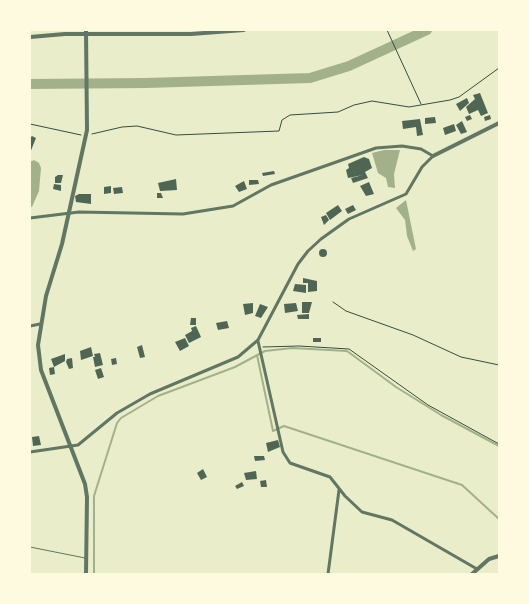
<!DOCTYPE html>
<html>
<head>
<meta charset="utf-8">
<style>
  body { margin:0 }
  #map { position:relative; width:529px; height:604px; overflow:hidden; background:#e9edc9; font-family:"Golos Text",sans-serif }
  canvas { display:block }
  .frame { position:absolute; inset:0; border:31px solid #fefae0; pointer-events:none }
</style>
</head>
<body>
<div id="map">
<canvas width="529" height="604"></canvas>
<div class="frame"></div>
</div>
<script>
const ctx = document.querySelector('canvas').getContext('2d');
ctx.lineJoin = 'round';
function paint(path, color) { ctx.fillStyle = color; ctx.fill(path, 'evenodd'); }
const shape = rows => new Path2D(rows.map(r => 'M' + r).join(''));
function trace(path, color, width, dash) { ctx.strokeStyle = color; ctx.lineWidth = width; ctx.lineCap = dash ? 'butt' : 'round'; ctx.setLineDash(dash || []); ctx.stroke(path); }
const water = shape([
  [384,150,400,150,394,174,395,188,388,187,386,178,378,173,372,153],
  [34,160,39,163,41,168,39,191,32,207,30,205,30,162],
  [406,200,416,249,413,251,407,236,405,220,396,208]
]);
const stream = shape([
  [257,355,273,431,284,426,462,485,499,519],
  [94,574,94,496,117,423,121,418,158,396,235,367,265,351,292,348,347,351,396,387,441,415,499,446]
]);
const river = shape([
  [30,84,146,83,310,78,349,66,427,30]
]);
const building = shape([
  [480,93,488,113,481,116,478,110,469,114,466,107,475,99,473,95],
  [467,98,469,103,460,111,456,104],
  [470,115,472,119,467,121,465,117],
  [490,115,491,119,485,121,484,117],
  [435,117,436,123,425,124,425,118],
  [420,119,423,135,417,136,416,127,403,129,402,121],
  [462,121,467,132,461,134,456,125],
  [454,124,456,131,445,135,443,128],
  [32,136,36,138,30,153,30,138],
  [364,157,369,159,372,168,365,172,368,178,353,183,351,178,363,175,348,178,346,170,349,168,348,164],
  [274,171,275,174,263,176,262,173],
  [58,175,63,175,61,183,55,183,55,177],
  [176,179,177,190,160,191,158,183],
  [249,180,258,180,259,184,249,185],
  [244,181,247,189,239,192,235,186],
  [369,182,374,194,366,196,360,186],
  [54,184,61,185,61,191,53,189],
  [111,186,111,193,104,194,104,187],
  [122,187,123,193,114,194,113,188],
  [157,193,161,193,163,198,157,198],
  [79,194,91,194,91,204,76,202,75,196],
  [338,205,342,211,330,220,326,213],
  [353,205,356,210,348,214,345,209],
  [326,215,329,220,324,225,321,217],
  '319 253a4 4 0 1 1 8 0a4 4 0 1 1-8 0Z',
  [303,278,317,281,317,291,308,292,308,283,303,283],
  [295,284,306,285,306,293,293,291],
  [302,302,312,302,309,313,302,313],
  [253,303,253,313,245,315,243,304],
  [296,303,298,311,285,313,284,304],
  [260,304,268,307,261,318,255,316],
  [309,314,309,319,298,319,297,315],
  [191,318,196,318,196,325,190,325],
  [227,321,229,328,218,330,216,323],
  [196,326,201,337,189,343,185,335,192,331,191,328],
  [185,338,189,346,180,351,175,342],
  [313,338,321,338,321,342,313,342],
  [142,345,145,357,140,358,137,347],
  [91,347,93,356,81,360,80,351],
  [100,353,103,365,95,367,93,357,95,357,94,354],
  [65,354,65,361,54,367,51,359],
  [72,358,73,368,69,369,66,362,67,359],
  [116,358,117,364,112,365,111,359],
  [54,367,55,374,50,375,49,368],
  [101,368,104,377,98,379,95,370],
  [39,436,41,445,33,446,32,437],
  [278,440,280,447,268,452,266,443],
  [254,456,264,456,265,460,255,461],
  [203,469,207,477,201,480,197,473],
  [256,471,257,479,246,480,244,473],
  [266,480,267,487,261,487,260,481],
  [242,482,244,486,237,489,235,486]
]);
const path = shape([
  [387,30,421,104],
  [30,124,81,135],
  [92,134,122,127,137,126,176,135,279,131,282,120,290,115,338,112,354,105,372,101,409,107,450,100,459,97,499,68],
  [333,302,346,311,413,335,461,357,499,365],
  [263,347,299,346,349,349,428,405,499,444]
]);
const service = shape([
  [30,547,85,558]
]);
const minor = shape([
  [30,218,79,212,183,214,233,206,271,185,376,148,402,146,421,149,433,156,422,167,406,194,349,219,321,239,308,251,298,264,258,340,238,357,150,394,117,413,78,445,30,452],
  [30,326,40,324],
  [258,341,283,452,290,463,330,477,345,496,362,512,392,520,477,569],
  [328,574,339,490]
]);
const tertiary = shape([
  [86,30,87,130,62,244,46,296,38,345,41,370,85,484,87,497,86,574],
  [30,37,65,34,191,34,244,30],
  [433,156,499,123],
  [472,574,489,559,499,556]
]);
paint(water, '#a3b18a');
trace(stream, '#a3b18a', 2);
trace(river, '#a3b18a', 10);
paint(building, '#4f6655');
trace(path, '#344e41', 1);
trace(service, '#617663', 1);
trace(minor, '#617663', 3);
trace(tertiary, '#617663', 4);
</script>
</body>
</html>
